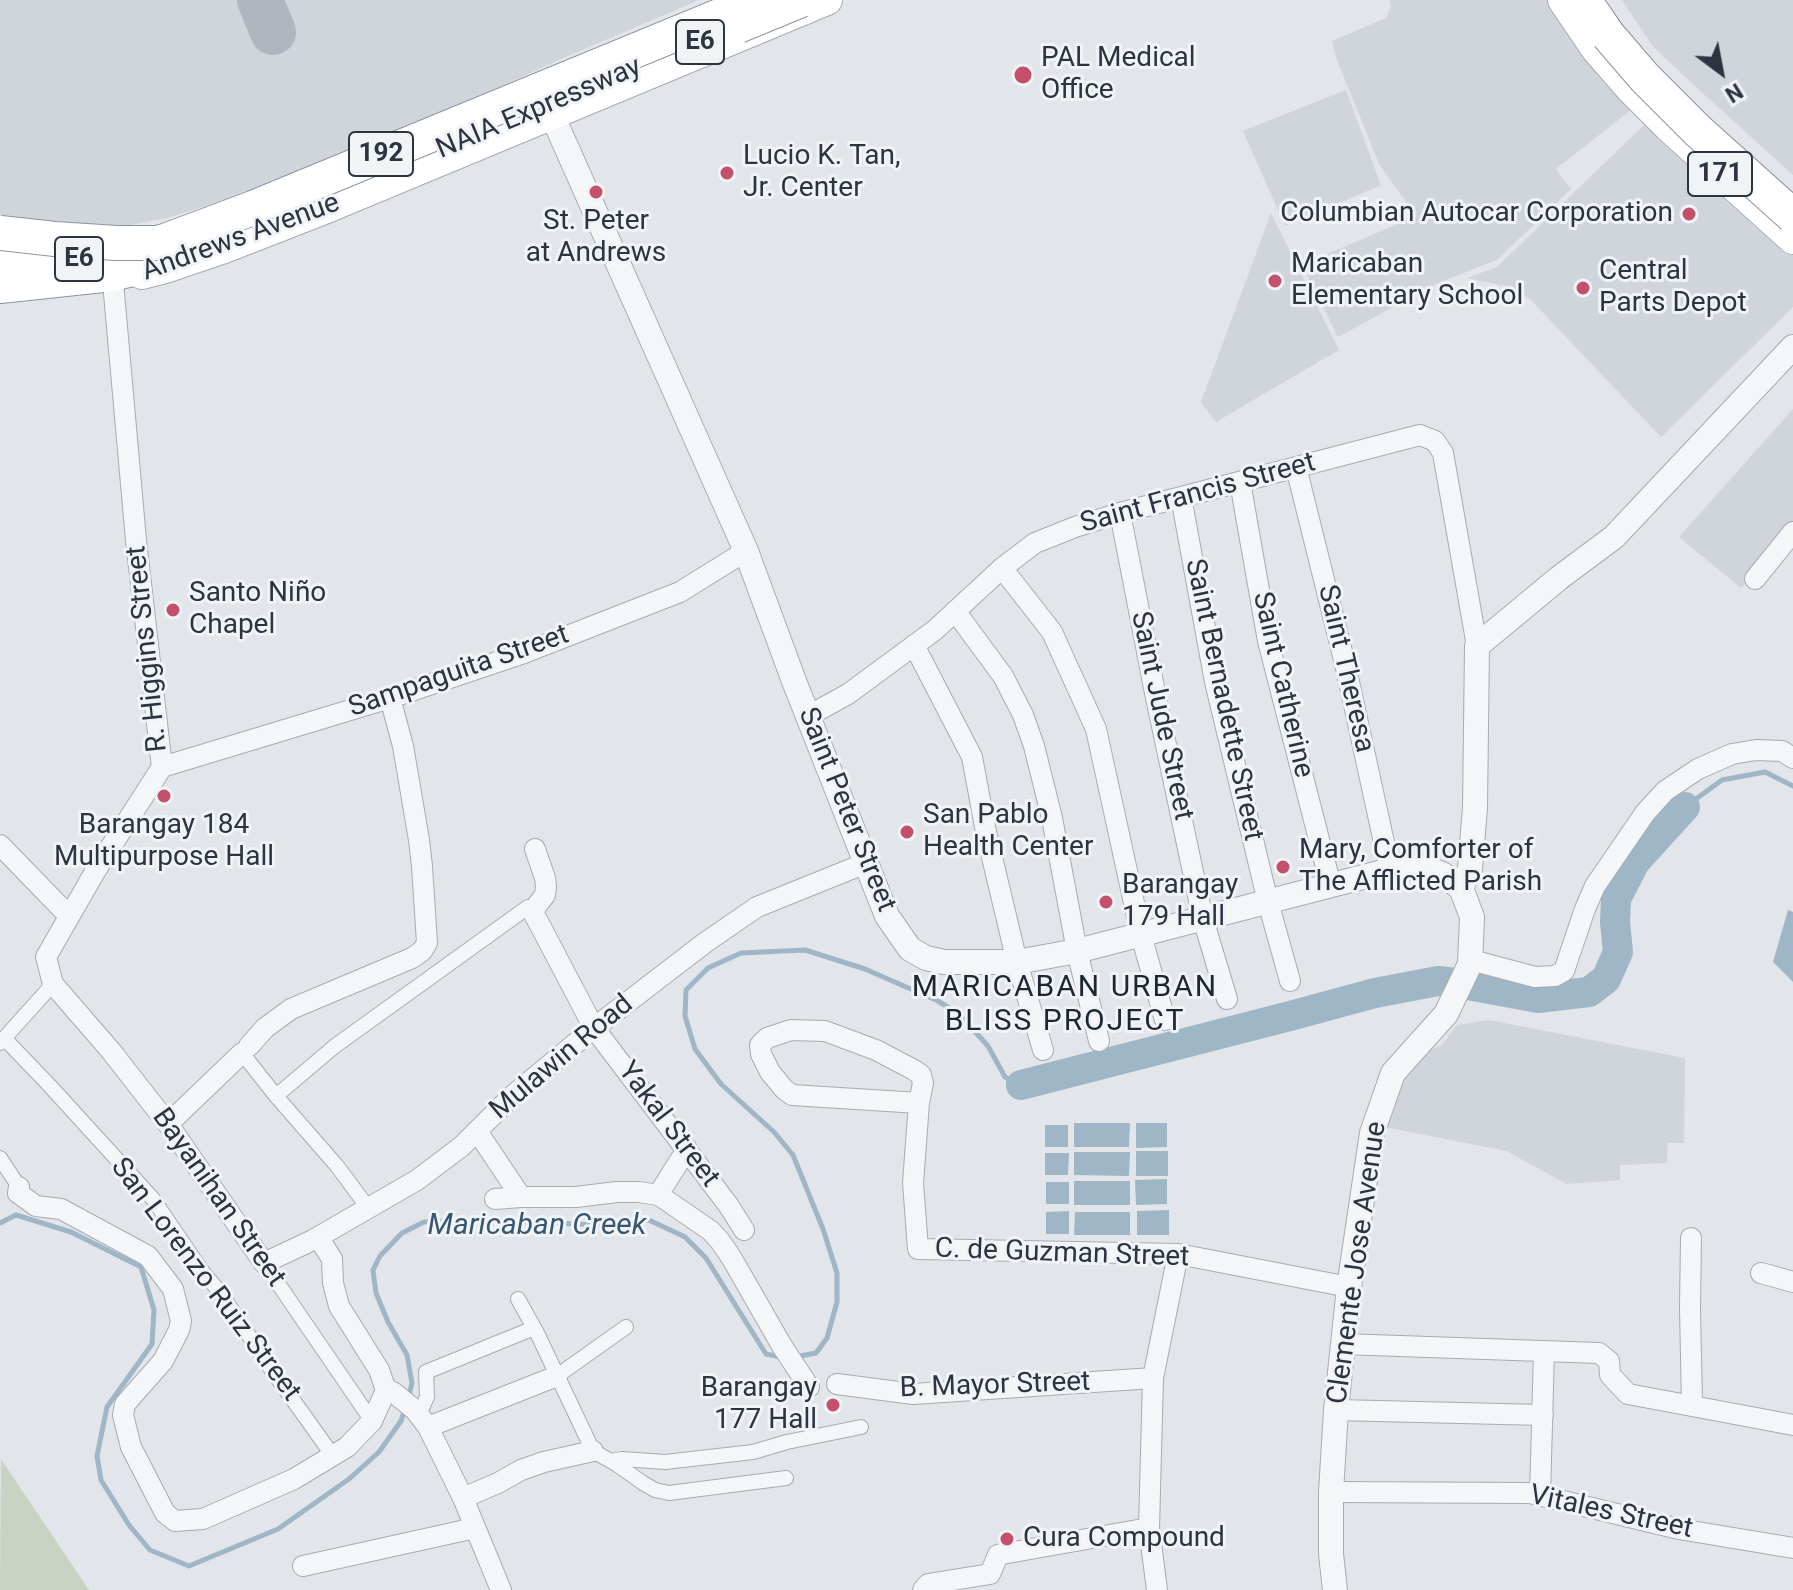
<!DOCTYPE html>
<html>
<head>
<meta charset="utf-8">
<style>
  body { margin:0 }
  #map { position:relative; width:1793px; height:1590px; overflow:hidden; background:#e2e5e9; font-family:Roboto,sans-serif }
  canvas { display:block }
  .north { position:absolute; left:1681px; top:32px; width:80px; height:80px; -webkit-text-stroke:6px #f1f4f7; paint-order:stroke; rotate:148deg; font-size:22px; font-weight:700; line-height:32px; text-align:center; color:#2b3440 }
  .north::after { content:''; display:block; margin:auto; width:28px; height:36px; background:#2b3440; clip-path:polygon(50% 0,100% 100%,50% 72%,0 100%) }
</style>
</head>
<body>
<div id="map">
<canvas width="1793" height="1590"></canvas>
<div class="north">N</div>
</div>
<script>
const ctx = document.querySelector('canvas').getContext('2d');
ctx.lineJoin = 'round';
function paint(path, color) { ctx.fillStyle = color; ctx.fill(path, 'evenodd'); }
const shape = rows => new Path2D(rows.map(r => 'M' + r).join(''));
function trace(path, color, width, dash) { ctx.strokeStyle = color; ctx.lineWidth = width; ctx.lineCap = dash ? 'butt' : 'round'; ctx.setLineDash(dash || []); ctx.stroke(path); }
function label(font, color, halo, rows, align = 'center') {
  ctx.font = font + ' Roboto,sans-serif'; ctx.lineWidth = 6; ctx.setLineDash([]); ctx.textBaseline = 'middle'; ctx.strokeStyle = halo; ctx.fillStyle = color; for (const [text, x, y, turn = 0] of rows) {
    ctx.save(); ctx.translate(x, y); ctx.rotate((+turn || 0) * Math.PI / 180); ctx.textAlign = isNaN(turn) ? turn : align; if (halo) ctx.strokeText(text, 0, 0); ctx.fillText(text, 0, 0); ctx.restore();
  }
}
const built = shape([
  [0,0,699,0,568,56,381,140,221,201,167,218,119,227,0,228],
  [1389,0,1547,0,1596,69,1631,110,1556,169,1571,189,1497,260,1433,285,1338,337,1302,265,1416,216,1379,164,1337,60,1332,41,1386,18,1391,6],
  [1622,0,1793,0,1793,175,1685,77,1652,45],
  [1346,90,1381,185,1285,226,1243,131],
  [1646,123,1793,255,1793,307,1661,437,1529,298,1505,286,1467,278,1497,267],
  [1271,213,1339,350,1216,422,1201,402],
  [1793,409,1793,529,1741,588,1679,537],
  [1489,1020,1685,1058,1684,1143,1668,1143,1667,1163,1620,1165,1620,1180,1567,1184,1506,1151,1385,1127,1400,1080,1426,1050,1441,1046,1457,1025]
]);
const green = shape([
  [1,1459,89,1590,0,1590]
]);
const water = shape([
  [1788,910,1793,912,1793,982,1773,962],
  [1074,1123,1130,1123,1129,1147,1074,1147],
  [1136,1123,1167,1123,1167,1147,1136,1148],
  [1045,1125,1068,1125,1068,1147,1045,1147],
  [1136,1151,1168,1151,1168,1176,1136,1176],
  [1074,1152,1130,1152,1129,1176,1074,1175],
  [1045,1153,1069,1153,1068,1175,1045,1175],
  [1167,1179,1167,1204,1136,1205,1135,1180],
  [1074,1181,1130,1181,1130,1205,1074,1205],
  [1046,1182,1069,1182,1069,1204,1046,1204],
  [1169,1210,1169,1235,1137,1235,1137,1211],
  [1069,1211,1069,1234,1046,1234,1046,1212],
  [1075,1212,1130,1212,1130,1235,1074,1235]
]);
const stream = shape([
  [1685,807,1722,780,1765,772,1793,786],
  [0,1223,16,1215,71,1232,141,1267,154,1310,152,1344,107,1407,97,1456,101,1480,129,1525,150,1550,189,1566,278,1529,349,1479,379,1452,401,1421,405,1409],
  [795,1357,816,1353,827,1338,837,1302,837,1273,823,1229,793,1155,774,1132,721,1084,695,1049,685,1016,686,990,708,968,741,953,805,950,865,969,938,1001,959,1014,988,1046,1005,1077,1021,1085],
  [408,1399,412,1383,407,1355,388,1322,376,1293,373,1270,380,1256,402,1233,424,1222,482,1220,601,1225,649,1220,685,1237,706,1258,766,1354,781,1357]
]);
const river = shape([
  [1021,1085,1290,1016,1375,993,1438,981,1457,983,1538,998,1589,992,1606,979,1618,952,1615,922,1616,899,1635,862,1685,807]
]);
const taxiway = shape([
  [260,0,273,32]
]);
const pedestrian = shape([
  [4,1038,50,1086,153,1199,202,1271,220,1292,271,1369,333,1456],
  [0,1043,53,984],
  [242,1053,276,1096,337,1166,369,1209],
  [276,1096,335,1046,528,907,536,907],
  [0,1158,19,1187],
  [264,1263,372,1421],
  [518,1299,538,1335,593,1451,616,1464,643,1483,655,1490,669,1493,786,1478],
  [557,1376,626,1327],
  [419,1415,427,1397,426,1372,534,1328],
  [611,1461,622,1459,665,1462,753,1452,787,1442,861,1427]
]);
const minor = shape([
  [113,282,136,540,162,767,96,870,46,957,53,984,111,1051,168,1124,264,1263,313,1240,417,1180,462,1146,511,1097,594,1028,706,942,757,907,866,863],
  [1296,467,1346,668,1390,870],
  [1240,482,1268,641,1331,886],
  [1181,497,1215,682,1268,902,1290,981],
  [1120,513,1156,698,1203,919,1227,999],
  [1002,568,1052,632,1096,729,1141,935,1165,1020],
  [1755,579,1793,532],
  [955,611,1003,676,1023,715,1034,746,1052,818,1077,951,1099,1041],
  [914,645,972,757,986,832,1017,962,1043,1050],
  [808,716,848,694,935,630,1002,568,1035,543,1075,527,1120,513,1420,435,1435,441,1443,453,1477,646],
  [162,767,390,698,524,653,680,592,746,551],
  [0,845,69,916],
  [535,849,545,878,546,887,545,895,535,908,534,914,594,1028,729,1206,744,1230],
  [1471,960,1535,977,1555,976,1564,971,1585,909,1595,886,1645,813,1665,791,1698,769,1732,754,1756,750,1782,751,1793,758],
  [249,1046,265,1028,291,1009,412,958,422,951,427,943,422,866,419,840,403,746,390,698],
  [919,1103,792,1095,784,1089,770,1072,761,1054,760,1045,767,1038,791,1030,825,1031,876,1050,914,1070,921,1075,923,1083,919,1103,913,1183,918,1249,1178,1254,1349,1287],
  [168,1124,242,1053],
  [477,1131,521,1197],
  [19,1187,18,1193,36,1206,61,1209,148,1256,173,1289,181,1321,179,1330,163,1361,125,1404,123,1415,131,1447,165,1513,175,1521,203,1519,294,1479,347,1447,372,1421,386,1390,379,1370,339,1306,333,1283,332,1259,318,1237],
  [658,1195,687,1149],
  [495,1199,521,1197,576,1197,617,1192,639,1192,658,1195,666,1200,711,1231,720,1241,731,1257,782,1346,809,1387],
  [1691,1238,1690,1308,1692,1406],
  [1761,1273,1793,1282],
  [1343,1344,1599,1353,1609,1361,1610,1375,1628,1394,1793,1425],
  [837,1384,913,1394,1153,1378],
  [386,1390,393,1392,415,1410,428,1427,463,1498,501,1590],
  [1336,1410,1543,1415],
  [428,1427,557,1376],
  [1331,1492,1530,1493,1679,1529,1793,1548],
  [1540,1496,1544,1351],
  [463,1498,498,1483,521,1470,544,1462,593,1451],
  [303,1566,475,1528],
  [923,1590,928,1584,990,1574,998,1555,1002,1554,1149,1528],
  [1157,1590,1149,1528,1153,1378,1178,1254]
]);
const tertiary = shape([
  [552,115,746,551,794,681,887,916,910,949,926,958,944,962,1017,962,1077,951,1390,870,1423,867,1442,874,1461,888,1472,917,1470,964,1446,1014,1393,1073,1372,1133,1349,1287,1336,1410,1331,1492,1331,1554,1335,1590],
  [1461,888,1470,869,1475,808,1477,646,1559,578,1614,537,1793,347]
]);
const primary = shape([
  [1563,0,1597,50,1631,89,1668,126,1793,239],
  [0,259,94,251],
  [142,274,165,268,224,248,324,209,827,0]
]);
const motorway = shape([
  [1584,0,1608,35],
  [0,286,112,274,165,261]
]);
const motorwayBridge = shape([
  [738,26,801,0],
  [1608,35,1645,78,1698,131,1793,216],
  [0,233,55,239,116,243,157,243,165,241,253,208,758,0]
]);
const markers = [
  [1023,75,10,"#c5506c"],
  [727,173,8,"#c5506c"],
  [596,192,8,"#c5506c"],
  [1689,214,8,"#c5506c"],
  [1275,281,8,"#c5506c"],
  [1583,288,8,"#c5506c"],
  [173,610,8,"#c5506c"],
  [164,796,8,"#c5506c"],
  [907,832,8,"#c5506c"],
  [1283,867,8,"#c5506c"],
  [1106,902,8,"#c5506c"],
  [833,1405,8,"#c5506c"],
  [1007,1539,8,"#c5506c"]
];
const shields = [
  [700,42,48],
  [381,154,64],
  [1720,174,64],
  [79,259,48]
];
const shieldNames = [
  ["E6",700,42],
  ["192",381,154],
  ["171",1720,174],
  ["E6",79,259]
];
const poiNames = [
  ["PAL Medical",1041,59],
  ["Office",1041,91],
  ["Lucio K. Tan,",743,157],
  ["Jr. Center",743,189],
  ["Columbian Autocar Corporation",1673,214,"right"],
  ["St. Peter",596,222,"center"],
  ["at Andrews",596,254,"center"],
  ["Maricaban",1291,265],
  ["Elementary School",1291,297],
  ["Central",1599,272],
  ["Parts Depot",1599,304],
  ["Santo Niño",189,594],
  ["Chapel",189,626],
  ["San Pablo",923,816],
  ["Health Center",923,848],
  ["Barangay 184",164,826,"center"],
  ["Multipurpose Hall",164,858,"center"],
  ["Mary, Comforter of",1299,851],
  ["The Afflicted Parish",1299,883],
  ["Barangay",1122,886],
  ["179 Hall",1122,918],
  ["Barangay",817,1389,"right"],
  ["177 Hall",817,1421,"right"],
  ["Cura Compound",1023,1539]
];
const streetNames = [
  ["NAIA Expressway",539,109,-23],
  ["Andrews Avenue",241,238,-20],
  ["Saint Francis Street",1198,494,-15],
  ["R. Higgins Street",148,649,-96],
  ["Saint Theresa",1345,669,77],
  ["Sampaguita Street",459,672,-19],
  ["Saint Catherine",1282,685,77],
  ["Saint Bernadette Street",1223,700,78],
  ["Saint Jude Street",1161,716,78],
  ["Saint Peter Street",846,810,68],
  ["Mulawin Road",562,1058,-40],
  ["Yakal Street",668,1125,53],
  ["Bayanihan Street",218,1198,55],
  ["C. de Guzman Street",1062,1254,2],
  ["Clemente Jose Avenue",1358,1263,-82],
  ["San Lorenzo Ruiz Street",205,1280,53],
  ["B. Mayor Street",995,1386,-2],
  ["Vitales Street",1611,1513,12]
];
const neighbourhoodNames = [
  ["MARICABAN URBAN",1065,988],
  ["BLISS PROJECT",1065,1022]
];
const waterNames = [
  ["Maricaban Creek",537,1226]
];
paint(built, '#d0d5db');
paint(green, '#c9d3c3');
paint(water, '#9fb6c7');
trace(stream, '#9fb6c7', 5);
trace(river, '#9fb6c7', 30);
trace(taxiway, '#afb6be', 46);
trace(pedestrian, '#a7acb3', 16);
trace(minor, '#a7acb3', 22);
trace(tertiary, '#a7acb3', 26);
trace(primary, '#a2abb4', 32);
trace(motorway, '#8a949f', 36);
trace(pedestrian, '#f4f6f8', 14);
trace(minor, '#f4f6f8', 20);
trace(tertiary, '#f4f6f8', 24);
trace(primary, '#fff', 30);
trace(motorway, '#fff', 34);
trace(motorwayBridge, '#8a949f', 36, []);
trace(motorwayBridge, '#fff', 34);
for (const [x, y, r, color] of markers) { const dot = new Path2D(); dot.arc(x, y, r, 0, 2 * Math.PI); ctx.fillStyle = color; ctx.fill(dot); trace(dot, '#f1f4f7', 3); }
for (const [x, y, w] of shields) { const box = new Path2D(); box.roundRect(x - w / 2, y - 22, w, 44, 6); ctx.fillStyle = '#f1f4f7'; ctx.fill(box); trace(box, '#2b3440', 2); }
label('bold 26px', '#2b3440', null, shieldNames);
label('28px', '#2b3440', '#f1f4f7', poiNames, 'left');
label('28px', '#2b3440', '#f1f4f7', streetNames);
ctx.letterSpacing = '2px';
label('30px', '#1d2631', '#f1f4f7', neighbourhoodNames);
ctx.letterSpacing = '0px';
label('italic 30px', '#385671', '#f1f4f7', waterNames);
</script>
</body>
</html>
